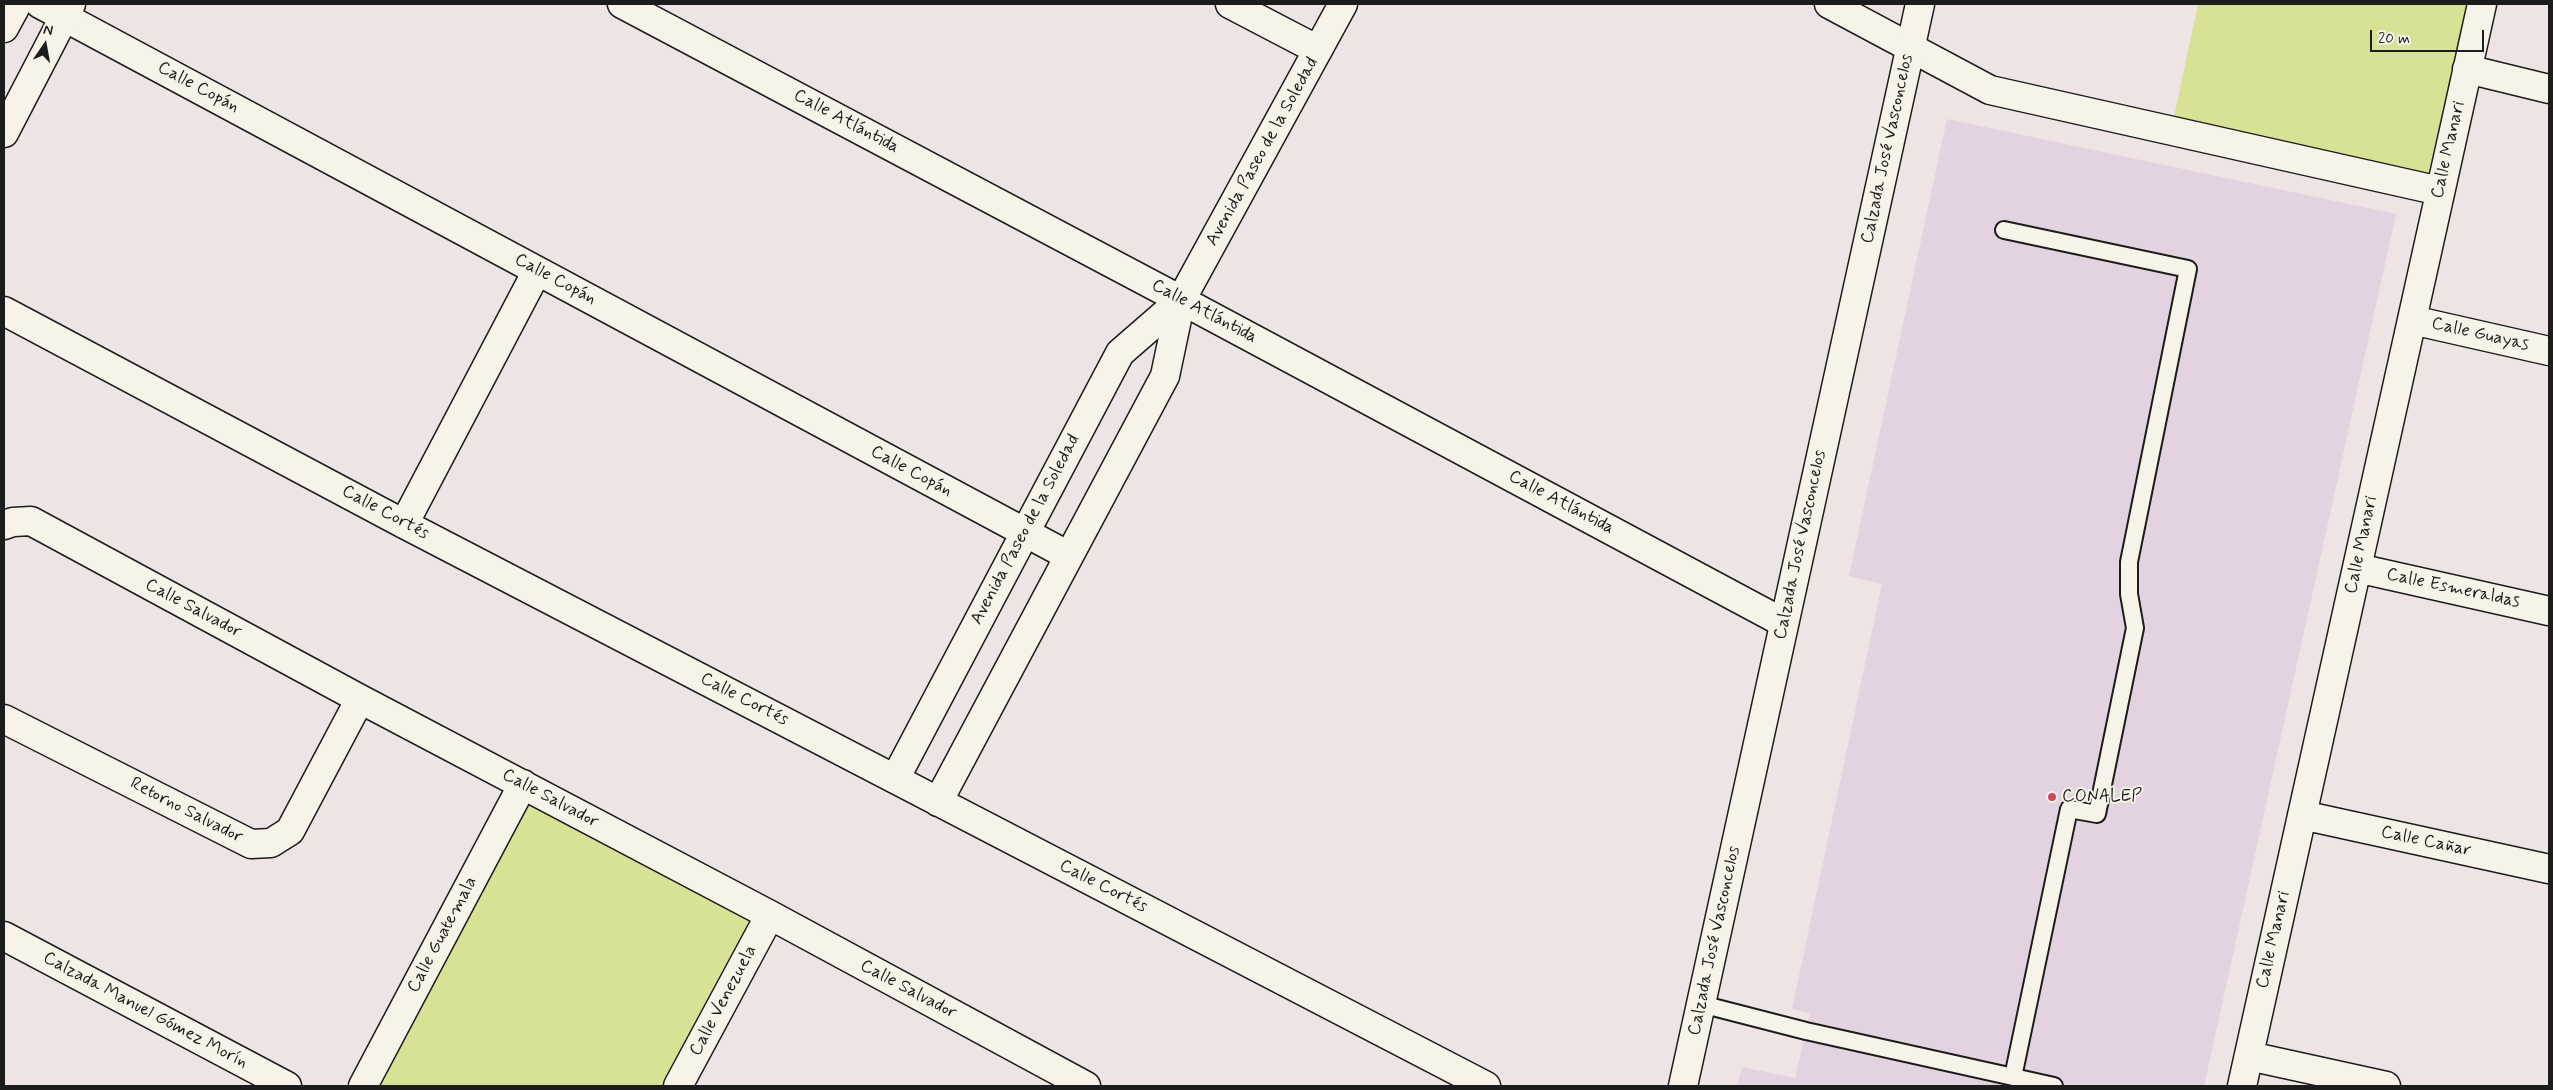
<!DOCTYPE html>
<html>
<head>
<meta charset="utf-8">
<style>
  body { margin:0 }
  #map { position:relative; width:2553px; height:1090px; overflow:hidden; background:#eee4e4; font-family:Mynerve,sans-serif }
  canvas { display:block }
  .frame { position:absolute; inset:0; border:5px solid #1c1c1c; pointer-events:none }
  .north { position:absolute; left:20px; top:20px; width:50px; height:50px; -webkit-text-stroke:4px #f7f3e8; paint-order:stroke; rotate:12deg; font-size:14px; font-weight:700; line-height:20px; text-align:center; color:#1c1c1c }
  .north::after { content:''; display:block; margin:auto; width:18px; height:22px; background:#1c1c1c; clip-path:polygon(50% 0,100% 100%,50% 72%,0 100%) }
  .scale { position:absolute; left:2370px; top:30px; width:114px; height:22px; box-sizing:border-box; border:2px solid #1c1c1c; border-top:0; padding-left:6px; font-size:15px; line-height:18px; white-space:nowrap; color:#1c1c1c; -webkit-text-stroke:4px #f7f3e8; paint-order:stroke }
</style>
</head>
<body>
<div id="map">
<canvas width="2553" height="1090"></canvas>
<div class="frame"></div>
<div class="north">N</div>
<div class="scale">20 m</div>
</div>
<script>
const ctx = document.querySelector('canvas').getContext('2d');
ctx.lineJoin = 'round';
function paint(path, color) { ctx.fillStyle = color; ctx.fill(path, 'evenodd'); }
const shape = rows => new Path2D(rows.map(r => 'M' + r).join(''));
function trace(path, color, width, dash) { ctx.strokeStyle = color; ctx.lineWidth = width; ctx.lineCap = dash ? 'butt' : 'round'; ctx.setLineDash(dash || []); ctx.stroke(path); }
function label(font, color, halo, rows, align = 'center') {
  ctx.font = font + ' Mynerve,sans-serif'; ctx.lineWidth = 4; ctx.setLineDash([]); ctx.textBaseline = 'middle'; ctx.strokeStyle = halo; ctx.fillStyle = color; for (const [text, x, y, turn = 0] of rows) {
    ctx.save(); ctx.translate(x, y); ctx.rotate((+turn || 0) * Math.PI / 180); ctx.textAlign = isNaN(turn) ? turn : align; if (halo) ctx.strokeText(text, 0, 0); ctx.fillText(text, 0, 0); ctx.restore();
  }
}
const built = shape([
  [1947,119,2396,214,2204,1086,1737,1086,1742,1067,1795,1078,1810,1013,1792,1009,1882,584,1849,576]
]);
const green = shape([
  [2198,4,2467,4,2427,178,2172,126],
  [528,798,758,921,669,1086,373,1086]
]);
const lane = shape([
  [2004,230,2188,269,2129,562,2129,594,2135,628,2097,814,2069,809,2013,1077],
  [1701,1004,1806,1031,2054,1086]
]);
const street = shape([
  [40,4,1069,556],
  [622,4,1181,300,1784,623],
  [1230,4,1318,50],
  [1829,4,1990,90,2440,191],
  [2467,69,2549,89],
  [4,311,404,524,1486,1086],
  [2412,320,2549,351],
  [404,524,537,271],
  [4,525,13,522,31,521,360,699,770,915,1086,1086],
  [2357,568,2549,611],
  [4,719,251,844,271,843,290,831,360,699],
  [895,779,1120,353,1181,300],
  [938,802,1165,376,1181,300,1343,4],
  [2302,815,2549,869],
  [2249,1056,2386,1086],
  [363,1086,523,784],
  [678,1086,770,915],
  [2242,1086,2482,4]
]);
const secondary = shape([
  [4,28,17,4],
  [4,133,71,4],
  [4,936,287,1086],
  [1683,1086,1920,4]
]);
const markers = [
  [2052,797,5,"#d1495b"]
];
const streetNames = [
  ["Calle Copán",198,88,28],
  ["Calle Atlántida",846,122,28],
  ["Calzada José Vasconcelos",1888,149,-78],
  ["Calle Manari",2449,150,-77],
  ["Avenida Paseo de la Soledad",1263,152,-61],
  ["Calle Copán",555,280,28],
  ["Calle Atlántida",1204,312,28],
  ["Calle Guayas",2480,335,13],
  ["Calle Copán",911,472,28],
  ["Calle Atlántida",1561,503,28],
  ["Calle Cortés",385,513,28],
  ["Avenida Paseo de la Soledad",1026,530,-62],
  ["Calzada José Vasconcelos",1801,545,-78],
  ["Calle Manari",2362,545,-78],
  ["Calle Esmeraldas",2453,589,12],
  ["Calle Salvador",193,609,28],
  ["Calle Cortés",744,700,27],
  ["Calle Salvador",550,799,28],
  ["Retorno Salvador",186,811,27],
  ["Calle Cañar",2426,842,12],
  ["Calle Cortés",1103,887,27],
  ["Calle Guatemala",443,935,-62],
  ["Calle Manari",2274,940,-77],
  ["Calzada José Vasconcelos",1715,941,-78],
  ["Calle Salvador",908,990,28],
  ["Calle Venezuela",724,1001,-62],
  ["Calzada Manuel Gómez Morín",145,1011,28]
];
const poiNames = [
  ["CONALEP",2062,797]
];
paint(built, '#e3d2df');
paint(green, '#d7e295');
trace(lane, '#1c1c1c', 20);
trace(street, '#1c1c1c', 31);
trace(secondary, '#1c1c1c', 31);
trace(lane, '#f7f3e8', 16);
trace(street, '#f7f3e8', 28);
trace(secondary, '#f7f3e8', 28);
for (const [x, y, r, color] of markers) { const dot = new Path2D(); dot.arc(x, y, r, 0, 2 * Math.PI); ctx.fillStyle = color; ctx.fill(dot); trace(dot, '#f7f3e8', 2); }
label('18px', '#1c1c1c', '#f7f3e8', streetNames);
label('18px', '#1c1c1c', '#f7f3e8', poiNames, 'left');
</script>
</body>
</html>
